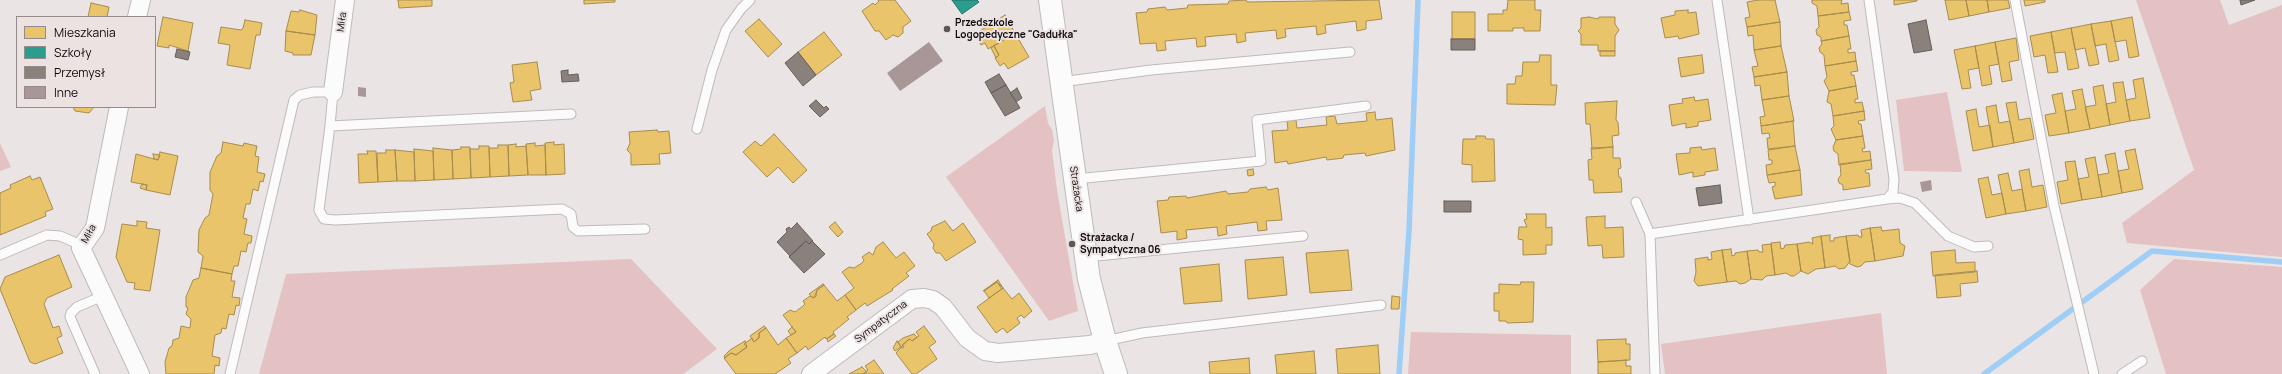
<!DOCTYPE html>
<html>
<head>
<meta charset="utf-8">
<style>
  body { margin:0 }
  #map { position:relative; width:2282px; height:374px; overflow:hidden; background:#eae4e4; font-family:Manrope,sans-serif }
  canvas { display:block }
  .legend { position:absolute; left:16px; top:16px; width:140px; height:92px; box-sizing:border-box; background:#ece2e2; border:1px solid #938c8c; margin:0; padding:5px 7px; list-style:none; font-size:12px; color:#0e0b0b }
  .legend li { display:flex; align-items:center; gap:8px; height:20px }
  .legend b { width:20px; border:1px solid #938c8c }
</style>
</head>
<body>
<div id="map">
<canvas width="2282" height="374"></canvas>
<ul class="legend">
<li><b style="height:11px;background:#e9c46a"></b>Mieszkania</li>
<li><b style="height:11px;background:#2a9d8f"></b>Szkoły</li>
<li><b style="height:11px;background:#8a817c"></b>Przemysł</li>
<li><b style="height:11px;background:#a99798"></b>Inne</li>
</ul>
</div>
<script>
const ctx = document.querySelector('canvas').getContext('2d');
ctx.lineJoin = 'round';
function paint(path, color) { ctx.fillStyle = color; ctx.fill(path, 'evenodd'); }
const shape = rows => new Path2D(rows.map(r => 'M' + r).join(''));
function trace(path, color, width, dash) { ctx.strokeStyle = color; ctx.lineWidth = width; ctx.lineCap = dash ? 'butt' : 'round'; ctx.setLineDash(dash || []); ctx.stroke(path); }
function label(font, color, halo, rows, align = 'center') {
  ctx.font = font + ' Manrope,sans-serif'; ctx.lineWidth = 4; ctx.setLineDash([]); ctx.textBaseline = 'middle'; ctx.strokeStyle = halo; ctx.fillStyle = color; for (const [text, x, y, turn = 0] of rows) {
    ctx.save(); ctx.translate(x, y); ctx.rotate((+turn || 0) * Math.PI / 180); ctx.textAlign = isNaN(turn) ? turn : align; if (halo) ctx.strokeText(text, 0, 0); ctx.fillText(text, 0, 0); ctx.restore();
  }
}
const green = shape([
  [2136,0,2220,0,2229,25,2282,5,2282,257,2127,243,2122,223,2194,170],
  [1947,92,1962,172,1904,171,1896,100],
  [1045,106,1048,123,1052,130,1054,141,1052,150,1057,190,1078,311,1049,321,946,177],
  [0,143,11,167,0,171],
  [631,259,717,349,683,374,259,374,286,274],
  [2174,259,2282,267,2282,374,2166,374,2140,290],
  [1881,313,1887,374,1665,374,1661,344],
  [1411,332,1571,335,1571,374,1408,374]
]);
const homes = shape([
  [398,0,432,0,432,6,399,8,398,0],
  [584,0,615,0,615,2,584,4,584,0],
  [878,0,895,0,911,21,903,27,903,33,898,37,893,35,886,40,879,31,875,31,862,11,873,3,875,5,879,1,878,0],
  [1246,0,1247,2,1379,0,1382,19,1366,21,1366,29,1357,31,1356,21,1325,25,1326,33,1317,35,1316,26,1285,29,1286,37,1277,39,1276,30,1245,33,1246,41,1237,43,1236,34,1205,37,1206,46,1197,47,1196,38,1165,41,1166,50,1157,51,1156,43,1140,44,1136,13,1147,12,1148,9,1165,7,1167,10,1187,8,1188,5,1223,4,1228,4,1229,1,1246,0],
  [1508,0,1535,0,1535,10,1541,10,1540,31,1524,31,1524,28,1513,28,1513,31,1488,31,1488,14,1503,14,1503,10,1507,10,1508,0],
  [1758,0,1775,0,1780,22,1747,27,1745,18,1750,17,1747,2,1758,0],
  [1812,0,1842,0,1841,4,1848,3,1849,12,1818,16,1817,6,1812,3,1812,0],
  [1894,0,1917,0,1917,1,1894,5,1894,0],
  [1945,0,1966,0,1969,16,1949,20,1945,0],
  [1966,0,1987,0,1989,12,1969,16,1966,0],
  [1987,0,2008,0,2010,8,1989,12,1987,0],
  [2024,0,2045,0,2045,2,2025,6,2024,0],
  [91,3,109,7,107,17,88,17,91,3],
  [300,10,317,15,315,35,286,31,291,11,299,12,300,10],
  [1688,10,1688,13,1696,12,1699,34,1679,39,1678,36,1665,38,1661,18,1675,15,1675,11,1688,10],
  [1452,12,1475,12,1475,39,1452,39,1452,12],
  [1849,12,1851,20,1844,21,1844,25,1847,25,1849,36,1821,41,1821,37,1817,35,1816,30,1819,27,1818,16,1849,12],
  [1005,15,1015,33,988,49,985,43,981,45,975,34,1005,15],
  [163,17,193,23,188,51,169,45,169,48,157,46,163,17],
  [1589,17,1598,19,1599,17,1615,17,1615,24,1619,30,1615,36,1615,51,1598,51,1598,45,1581,45,1581,34,1578,31,1581,28,1581,18,1589,17],
  [2132,17,2139,56,2129,58,2126,40,2115,42,2111,21,2132,17],
  [759,19,782,44,768,57,745,31,759,19],
  [245,20,262,23,260,35,256,35,250,69,227,65,230,45,218,43,221,27,241,30,243,28,245,20],
  [2111,21,2119,60,2109,62,2106,44,2095,46,2091,24,2111,21],
  [1780,22,1781,46,1754,50,1753,35,1748,36,1747,27,1780,22],
  [2091,24,2099,64,2089,66,2085,48,2075,50,2071,28,2091,24],
  [2071,28,2079,68,2068,70,2065,52,2055,53,2051,32,2071,28],
  [286,31,315,35,311,55,293,55,293,53,285,51,286,31],
  [824,32,842,55,816,75,798,52,824,32],
  [2051,32,2058,72,2048,73,2045,55,2034,57,2030,36,2051,32],
  [1015,33,1029,57,1008,69,1004,63,1000,66,995,58,999,55,994,46,1015,33],
  [1849,36,1851,49,1848,49,1848,53,1855,52,1856,61,1825,66,1824,55,1820,52,1819,48,1822,44,1821,41,1849,36],
  [2016,38,2019,60,2009,62,2012,80,2002,82,1995,42,2016,38],
  [1995,42,1999,64,1989,66,1992,84,1982,86,1975,46,1995,42],
  [994,46,999,55,996,58,991,48,994,46],
  [1781,46,1787,72,1754,77,1752,67,1758,66,1754,50,1781,46],
  [1975,46,1979,68,1968,70,1971,88,1962,89,1954,50,1975,46],
  [1600,51,1615,51,1615,56,1600,56,1600,51],
  [1540,55,1551,55,1551,85,1557,85,1555,105,1507,104,1507,84,1515,84,1516,76,1522,76,1523,62,1539,62,1540,55],
  [1702,55,1704,73,1681,77,1678,58,1702,55],
  [1856,61,1858,71,1851,72,1851,75,1854,75,1856,86,1829,91,1824,81,1827,77,1825,66,1856,61],
  [537,62,541,89,530,91,532,100,513,102,510,83,514,82,512,65,537,62],
  [1787,72,1789,96,1762,100,1760,85,1755,86,1754,77,1787,72],
  [2143,78,2150,118,2130,121,2126,100,2136,98,2133,80,2143,78],
  [2123,82,2130,121,2110,125,2106,104,2116,102,2113,83,2123,82],
  [2103,85,2110,125,2090,129,2085,107,2096,105,2093,87,2103,85],
  [1856,86,1858,99,1855,99,1855,103,1862,102,1864,111,1833,116,1831,104,1827,102,1829,91,1856,86],
  [2082,89,2090,129,2069,133,2065,111,2076,109,2072,91,2082,89],
  [2062,93,2069,133,2049,136,2045,115,2056,113,2052,95,2062,93],
  [1789,96,1794,121,1761,126,1760,117,1765,116,1762,100,1789,96],
  [1694,97,1695,101,1708,99,1711,120,1698,122,1698,126,1686,128,1686,123,1672,126,1669,105,1683,103,1682,99,1694,97],
  [1617,101,1616,120,1618,122,1619,135,1612,136,1613,147,1592,149,1590,124,1586,124,1585,103,1617,101],
  [2016,102,2019,120,2030,118,2034,139,2014,143,2006,103,2016,102],
  [1996,105,1999,123,2010,121,2014,143,1993,147,1986,107,1996,105],
  [73,107,94,107,89,113,75,111,73,107],
  [1976,109,1979,127,1990,125,1993,147,1973,151,1966,111,1976,109],
  [1864,111,1865,120,1858,121,1859,124,1861,124,1863,136,1836,140,1831,129,1834,126,1833,116,1864,111],
  [1375,112,1376,120,1392,118,1395,150,1366,156,1365,153,1344,155,1343,158,1327,160,1326,157,1288,164,1287,161,1275,163,1272,131,1288,130,1287,121,1296,120,1297,128,1327,125,1326,117,1335,116,1337,124,1367,121,1366,113,1375,112],
  [1793,121,1795,146,1768,149,1767,138,1770,138,1769,133,1762,134,1761,126,1793,121],
  [657,130,658,132,669,131,671,153,659,154,660,164,631,165,631,154,627,150,630,143,629,132,657,130],
  [774,134,807,170,793,183,778,167,767,177,743,152,755,141,761,146,774,134],
  [1476,136,1485,136,1486,139,1494,139,1495,181,1472,182,1472,165,1462,164,1463,139,1476,139,1476,136],
  [1863,136,1865,148,1862,149,1863,152,1870,151,1871,160,1839,165,1838,154,1834,151,1833,147,1836,140,1863,136],
  [223,142,243,146,244,143,257,146,255,156,259,157,257,172,265,174,263,182,260,181,258,191,253,189,250,204,246,204,243,218,247,219,244,234,252,236,251,243,248,243,246,252,241,251,238,266,234,266,232,274,201,268,203,256,198,252,199,230,205,218,209,215,213,194,210,190,210,172,217,156,221,153,223,142],
  [554,142,554,145,564,144,565,174,546,175,545,143,554,142],
  [535,143,535,146,545,145,546,175,528,175,526,144,535,143],
  [516,144,516,147,526,146,528,175,509,176,508,145,516,144],
  [498,145,508,145,509,176,490,177,489,148,498,148,498,145],
  [479,146,489,146,490,177,471,178,470,149,479,149,479,146],
  [1795,146,1800,170,1767,175,1766,165,1772,164,1772,160,1769,160,1768,150,1795,146],
  [461,147,470,147,471,178,453,179,452,150,461,149,461,147],
  [1613,147,1613,158,1620,158,1621,168,1618,169,1619,177,1621,178,1622,192,1594,193,1593,180,1589,180,1589,178,1588,160,1592,159,1591,148,1613,147],
  [1701,147,1702,150,1715,148,1718,170,1705,172,1705,175,1693,177,1693,172,1679,175,1676,154,1690,153,1690,148,1701,147],
  [433,148,452,150,453,179,434,180,433,148],
  [414,149,433,151,434,180,415,181,414,149],
  [2135,149,2143,189,2122,193,2118,171,2129,169,2125,151,2135,149],
  [386,150,395,150,397,181,378,182,377,153,386,153,386,150],
  [395,150,414,152,415,181,397,181,395,150],
  [367,151,376,151,378,182,359,183,358,154,368,154,367,151],
  [160,152,178,156,170,195,146,190,147,185,131,182,136,154,158,160,160,152],
  [2115,153,2122,193,2102,197,2098,175,2109,173,2105,155,2115,153],
  [153,154,160,155,158,160,154,159,153,154],
  [2095,157,2102,197,2082,200,2078,179,2089,177,2085,159,2095,157],
  [1871,160,1872,169,1865,170,1866,173,1869,173,1870,186,1843,190,1843,185,1839,183,1838,179,1841,175,1840,164,1871,160],
  [2075,161,2082,200,2061,204,2057,182,2068,180,2065,162,2075,161],
  [1253,169,1254,175,1248,176,1247,170,1253,169],
  [2029,169,2032,187,2043,185,2047,207,2026,211,2019,171,2029,169],
  [1800,170,1802,195,1775,199,1772,187,1775,186,1775,182,1769,183,1767,175,1800,170],
  [2008,173,2012,191,2022,189,2026,211,2006,214,1998,175,2008,173],
  [30,176,32,180,40,177,53,209,45,212,46,216,0,235,0,193,11,188,10,185,30,176],
  [1988,177,1992,195,2002,193,2006,214,1986,218,1978,179,1988,177],
  [142,184,147,185,146,190,140,188,142,184],
  [1266,187,1268,190,1278,188,1282,220,1266,221,1267,230,1258,231,1257,222,1226,226,1227,234,1218,236,1217,227,1186,230,1187,238,1177,240,1177,231,1161,233,1157,201,1168,200,1169,197,1186,196,1187,198,1226,191,1228,194,1248,192,1250,189,1266,187],
  [1526,214,1546,214,1546,228,1552,227,1552,245,1546,245,1546,254,1523,255,1523,240,1518,239,1519,227,1527,227,1524,220,1527,219,1526,214],
  [1605,216,1605,228,1623,227,1624,257,1603,258,1602,245,1588,246,1586,217,1605,216],
  [137,221,147,222,146,228,160,230,150,291,134,289,135,283,127,282,116,257,122,224,137,226,137,221],
  [945,221,953,231,963,223,976,242,946,261,940,253,936,253,933,248,934,244,927,234,931,231,932,227,945,221],
  [835,222,843,232,838,237,829,227,835,222],
  [1881,227,1882,231,1899,229,1900,243,1905,246,1903,256,1875,261,1870,228,1881,227],
  [1870,228,1875,261,1865,262,1861,266,1857,267,1850,264,1846,236,1858,235,1859,237,1862,237,1861,230,1870,228],
  [1830,235,1830,241,1834,241,1834,238,1846,236,1850,261,1845,268,1839,269,1835,266,1825,268,1821,236,1830,235],
  [1821,236,1825,268,1816,269,1808,274,1801,271,1797,244,1809,242,1813,244,1812,238,1821,236],
  [883,242,896,258,904,252,915,266,906,273,909,276,892,289,893,290,867,306,865,303,856,310,845,295,854,288,842,272,849,267,854,268,862,263,864,260,862,257,869,252,873,255,876,247,883,242],
  [1780,242,1781,249,1784,248,1785,245,1797,244,1801,271,1794,276,1791,276,1786,273,1775,275,1771,243,1780,242],
  [1771,244,1775,275,1766,276,1762,280,1751,279,1747,251,1758,250,1759,252,1763,252,1762,245,1771,244],
  [1731,249,1732,256,1735,255,1735,253,1747,251,1751,279,1745,283,1740,284,1736,281,1727,282,1722,250,1731,249],
  [1348,250,1352,290,1310,293,1306,253,1348,250],
  [1722,250,1727,282,1698,286,1694,281,1696,272,1695,259,1708,257,1708,260,1712,259,1711,252,1722,250],
  [1955,250,1956,263,1975,262,1975,272,1933,276,1931,252,1955,250],
  [59,255,72,287,47,298,44,304,53,328,59,326,62,336,57,338,63,353,35,364,30,362,0,289,5,277,59,255],
  [1283,257,1287,295,1248,299,1245,260,1283,257],
  [1219,264,1222,301,1184,304,1180,268,1219,264],
  [201,268,232,274,231,281,235,281,232,297,240,298,239,306,236,305,234,315,229,314,226,329,222,328,221,333,215,335,212,356,220,358,219,366,215,365,214,374,166,374,165,362,169,348,172,346,173,340,179,338,181,326,190,328,191,319,186,314,188,308,186,307,186,297,193,280,199,278,201,268],
  [1977,271,1978,282,1960,284,1961,296,1937,298,1935,275,1977,271],
  [998,280,1003,288,997,282,983,291,998,280],
  [997,282,1002,289,989,298,984,291,997,282],
  [1521,282,1534,282,1533,322,1507,323,1506,321,1499,321,1499,311,1494,311,1494,293,1499,293,1499,284,1520,285,1521,282],
  [823,284,824,285,817,290,816,296,813,298,809,294,823,284],
  [824,285,837,301,845,295,856,310,847,317,849,319,833,332,834,334,826,339,825,337,808,350,806,346,797,353,786,338,796,332,783,315,790,310,795,312,803,306,805,304,803,301,810,296,814,298,817,290,824,285],
  [1003,288,1012,299,1019,293,1032,311,1024,318,1021,315,1017,318,1020,323,1007,333,1003,328,996,333,977,307,1003,288],
  [1392,296,1400,297,1399,309,1391,309,1392,296],
  [764,326,766,328,759,333,759,338,754,342,750,336,764,326],
  [924,326,936,342,929,347,937,359,916,374,912,374,896,353,908,340,910,339,912,341,919,336,916,332,924,326],
  [792,327,796,332,791,335,788,331,792,327],
  [766,328,778,345,786,338,797,353,788,359,791,363,775,374,736,374,724,358,731,353,736,355,744,349,747,347,744,344,752,338,754,342,756,340,759,338,759,333,766,328],
  [834,334,836,336,828,342,827,339,834,334],
  [914,334,917,337,912,341,910,339,908,340,902,345,904,347,902,348,898,342,903,338,914,334],
  [1626,339,1626,344,1630,344,1630,360,1598,362,1597,340,1626,339],
  [745,341,747,347,744,349,736,355,731,353,725,358,724,356,730,350,745,341],
  [897,341,901,347,895,351,893,348,897,341],
  [1378,345,1380,374,1338,374,1336,349,1378,345],
  [1314,351,1316,374,1277,374,1275,355,1314,351],
  [1249,358,1250,374,1210,374,1209,362,1249,358],
  [874,360,884,374,863,374,868,370,865,366,874,360],
  [1626,360,1626,366,1631,366,1631,374,1598,374,1598,362,1626,360],
  [862,367,867,372,863,374,849,374,862,367]
]);
const schools = shape([
  [952,0,977,0,979,2,962,14,952,0]
]);
const industry = shape([
  [2240,0,2255,0,2241,5,2240,0],
  [1926,20,1932,50,1914,53,1908,24,1926,20],
  [1451,39,1475,39,1475,50,1451,50,1451,39],
  [177,49,190,52,188,60,175,57,177,49],
  [798,52,816,75,803,86,785,63,798,52],
  [568,70,568,75,578,74,579,81,562,82,561,71,568,70],
  [999,74,1006,85,991,93,985,82,999,74],
  [1006,85,1020,108,1005,116,991,93,1006,85],
  [1017,88,1022,98,1016,102,1010,93,1017,88],
  [816,100,824,108,826,106,829,109,820,117,809,106,816,100],
  [1720,185,1722,203,1699,206,1696,188,1720,185],
  [1444,201,1471,201,1471,212,1444,212,1444,201],
  [797,223,813,241,809,244,806,241,790,256,777,242,787,232,786,229,789,227,791,229,797,223],
  [806,241,809,244,812,241,825,254,804,273,789,257,806,241]
]);
const stream = shape([
  [1399,374,1409,231,1418,0],
  [1984,374,2152,251,2282,262]
]);
const building = shape([
  [929,42,943,61,900,91,887,73],
  [358,87,366,88,366,97,358,96],
  [1931,180,1932,190,1922,192,1920,182]
]);
const service = shape([
  [1717,0,1749,220],
  [2015,0,2054,206,2094,374],
  [1061,82,1151,70,1350,52],
  [330,126,319,210,324,219,335,220,562,209,571,214,573,227,578,231,645,229],
  [697,129,712,70,726,30,741,9,750,0],
  [1075,179,1261,161,1257,120,1366,106],
  [1887,199,1900,198,1915,203,1948,236,1974,247,1988,246],
  [1636,202,1650,234,1655,374],
  [1650,234,1887,199,1893,192,1894,179,1869,0],
  [0,255,47,235,60,236,74,242,81,248],
  [1086,257,1303,236],
  [1105,341,1142,333,1381,305],
  [95,374,70,317,71,313,77,307,103,296],
  [230,374,294,100,300,95,313,92,333,92,330,126,571,114],
  [2122,374,2142,361]
]);
const minor = shape([
  [137,17,141,0],
  [333,92,345,0],
  [119,107,95,228,81,248,140,374],
  [811,374,912,299,924,298,933,300,943,307,967,338,985,351,998,353,1090,345,1105,341]
]);
const tertiary = shape([
  [1050,0,1089,279,1105,341,1116,374]
]);
const markers = [
  [947,29,4,"#5b5757"],
  [1072,244,4,"#5b5757"]
];
const streetNames = [
  ["Miła",342,22,-82],
  ["Strażacka",1076,189,82],
  ["Miła",89,234,-61],
  ["Sympatyczna",881,322,-37]
];
const poiNames = [
  ["Przedszkole",955,23],
  ["Logopedyczne \"Gadułka\"",955,35],
  ["Strażacka /",1080,238],
  ["Sympatyczna 06",1080,250]
];
paint(green, '#e4c1c2');
paint(homes, '#e9c46a');
trace(homes, '#a78c4e', 1);
paint(schools, '#2a9d8f');
trace(schools, '#227167', 1);
paint(industry, '#8a817c');
trace(industry, '#655e5a', 1);
trace(stream, '#9ecdf6', 5.5);
paint(building, '#a99798');
trace(service, '#bfbabb', 11);
trace(minor, '#bfbabb', 20);
trace(tertiary, '#bfbabb', 24);
trace(service, '#fcfbfb', 9);
trace(minor, '#fcfbfb', 18);
trace(tertiary, '#fcfbfb', 22);
for (const [x, y, r, color] of markers) { const dot = new Path2D(); dot.arc(x, y, r, 0, 2 * Math.PI); ctx.fillStyle = color; ctx.fill(dot); trace(dot, '#ece2e2', 1.5); }
label('10px', '#0e0b0b', '#ece2e2', streetNames);
label('bold 10px', '#0e0b0b', '#ece2e2', poiNames, 'left');
</script>
</body>
</html>
